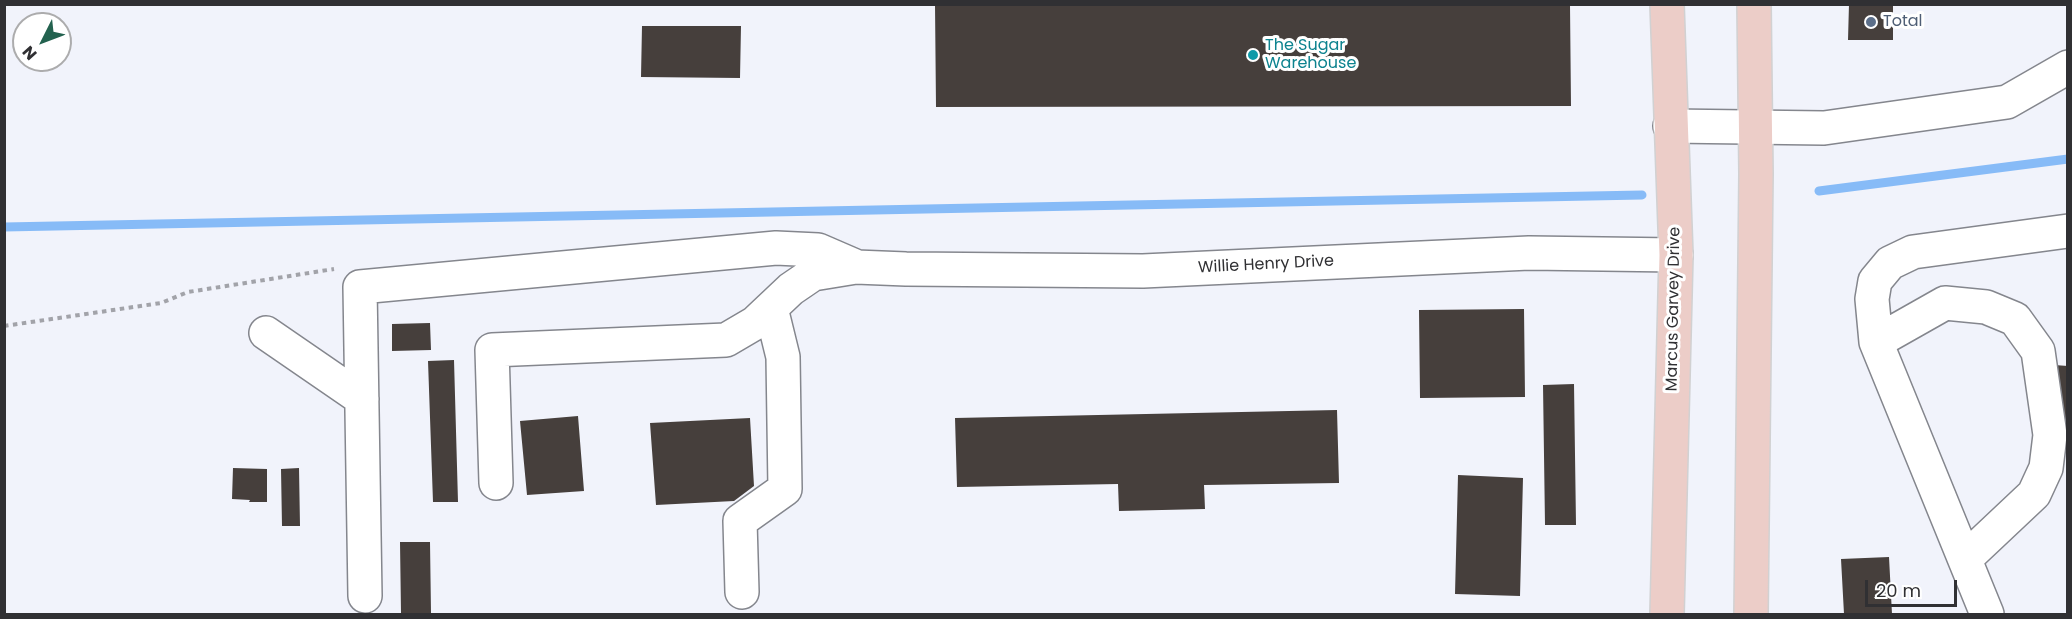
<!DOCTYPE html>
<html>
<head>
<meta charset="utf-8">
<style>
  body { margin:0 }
  #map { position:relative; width:2072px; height:619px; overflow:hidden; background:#f1f3fb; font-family:Poppins,sans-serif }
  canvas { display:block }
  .frame { position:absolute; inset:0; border:6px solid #303033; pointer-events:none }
  .north { position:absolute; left:12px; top:12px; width:60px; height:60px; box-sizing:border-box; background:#fff; border:2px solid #acacad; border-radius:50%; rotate:228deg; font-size:16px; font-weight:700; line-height:24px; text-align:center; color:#303033 }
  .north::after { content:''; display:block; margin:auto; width:21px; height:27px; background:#23624f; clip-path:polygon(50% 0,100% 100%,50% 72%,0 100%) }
  .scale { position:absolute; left:1865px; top:580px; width:92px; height:27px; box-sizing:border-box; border:3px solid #303033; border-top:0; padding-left:8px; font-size:18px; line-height:21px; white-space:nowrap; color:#303033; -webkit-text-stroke:4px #fff; paint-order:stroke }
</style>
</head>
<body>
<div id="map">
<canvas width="2072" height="619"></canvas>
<div class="frame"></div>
<div class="north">N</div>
<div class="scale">20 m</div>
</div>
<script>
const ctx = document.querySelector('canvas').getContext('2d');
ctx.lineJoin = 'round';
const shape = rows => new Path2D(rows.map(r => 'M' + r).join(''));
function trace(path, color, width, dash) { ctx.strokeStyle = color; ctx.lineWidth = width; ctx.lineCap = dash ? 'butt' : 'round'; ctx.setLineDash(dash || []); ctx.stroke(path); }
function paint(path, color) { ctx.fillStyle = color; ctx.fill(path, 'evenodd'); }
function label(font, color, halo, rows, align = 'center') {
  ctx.font = font + ' Poppins,sans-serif'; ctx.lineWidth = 6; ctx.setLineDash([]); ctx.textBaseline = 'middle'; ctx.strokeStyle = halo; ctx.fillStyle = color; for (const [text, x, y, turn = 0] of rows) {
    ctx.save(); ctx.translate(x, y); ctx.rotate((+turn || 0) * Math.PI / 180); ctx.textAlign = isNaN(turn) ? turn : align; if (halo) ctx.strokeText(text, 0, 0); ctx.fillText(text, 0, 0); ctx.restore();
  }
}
const stream = shape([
  [1819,191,2068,159],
  [4,227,1642,195]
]);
const building = shape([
  [1849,4,1893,4,1893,40,1848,40],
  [935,5,1570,5,1571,106,936,107],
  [642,26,741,26,740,78,641,77],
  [1524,309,1525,397,1420,398,1419,310],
  [430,323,431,350,392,351,392,324],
  [454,360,458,502,433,502,428,361],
  [2054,365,2068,366,2068,430,2052,430],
  [1574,384,1576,525,1545,525,1543,385],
  [1337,410,1339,483,1204,485,1205,509,1119,511,1118,484,957,487,955,418],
  [578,416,584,491,527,495,520,421],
  [750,418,754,486,734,501,656,505,650,423],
  [233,468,267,469,267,502,249,502,250,500,232,499],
  [299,468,300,526,282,526,281,469],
  [1458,475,1523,478,1520,596,1455,594],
  [400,542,430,542,431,613,401,613],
  [1889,557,1892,614,1844,614,1841,559]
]);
const path = shape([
  [4,326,161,303,188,292,334,269]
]);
const minor = shape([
  [1670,126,1824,128,2007,102,2068,67],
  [266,333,362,399],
  [1876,342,1945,303,1986,307,2015,319,2038,351,2050,435,2046,468,2034,494,1965,559],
  [496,483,492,350,726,340,755,323,791,289,813,274,856,267,906,269,1143,271,1529,253,1676,255],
  [742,592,740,521,785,489,783,357,771,308],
  [365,596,360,287,776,248,818,250,855,266],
  [1987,614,1876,342,1872,299,1875,281,1890,263,1913,252,2068,231]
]);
const highway = shape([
  [1667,4,1676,255,1667,614],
  [1751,614,1756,174,1754,4]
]);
const markers = [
  [1871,22,6,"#5c6f8a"],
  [1253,55,6,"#0f9aa8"]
];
const serviceNames = [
  ["Total",1883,22]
];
const cultureNames = [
  ["The Sugar",1265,46],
  ["Warehouse",1265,64]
];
const streetNames = [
  ["Willie Henry Drive",1266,265,-3],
  ["Marcus Garvey Drive",1674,309,-89]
];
trace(stream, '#87bbf7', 9);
paint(building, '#463f3c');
trace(minor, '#84868d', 36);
trace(highway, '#d1d1d2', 36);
trace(path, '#a2a3a9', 4, [4.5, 4.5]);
trace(minor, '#fff', 33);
trace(highway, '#eccdc8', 33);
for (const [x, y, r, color] of markers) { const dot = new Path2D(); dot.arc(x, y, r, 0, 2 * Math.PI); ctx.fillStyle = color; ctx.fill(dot); trace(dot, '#fff', 2); }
label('16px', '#4e5e75', '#fff', serviceNames, 'left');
label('16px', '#0d838f', '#fff', cultureNames, 'left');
label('16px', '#303033', '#fff', streetNames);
</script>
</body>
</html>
